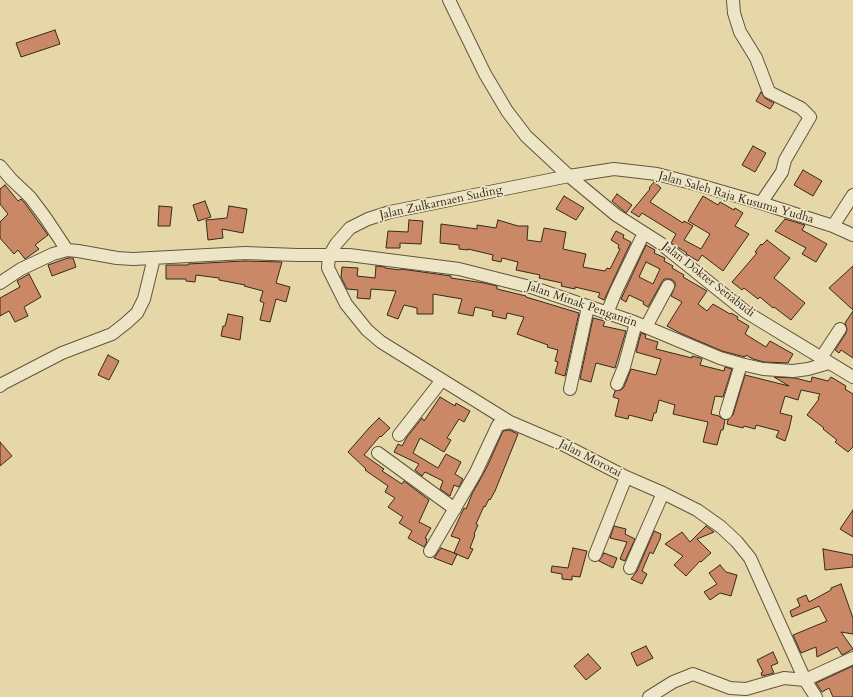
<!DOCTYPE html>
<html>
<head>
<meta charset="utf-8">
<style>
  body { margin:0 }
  canvas { display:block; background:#e5d7a7 }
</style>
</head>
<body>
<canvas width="853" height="697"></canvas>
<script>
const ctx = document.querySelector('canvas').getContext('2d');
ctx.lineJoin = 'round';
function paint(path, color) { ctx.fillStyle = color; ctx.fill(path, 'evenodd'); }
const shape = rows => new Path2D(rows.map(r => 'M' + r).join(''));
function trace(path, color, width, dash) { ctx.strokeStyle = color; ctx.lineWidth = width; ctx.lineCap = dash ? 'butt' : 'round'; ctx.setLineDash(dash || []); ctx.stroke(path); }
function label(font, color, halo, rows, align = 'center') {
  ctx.font = font + ' Cardo,serif'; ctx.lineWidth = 3.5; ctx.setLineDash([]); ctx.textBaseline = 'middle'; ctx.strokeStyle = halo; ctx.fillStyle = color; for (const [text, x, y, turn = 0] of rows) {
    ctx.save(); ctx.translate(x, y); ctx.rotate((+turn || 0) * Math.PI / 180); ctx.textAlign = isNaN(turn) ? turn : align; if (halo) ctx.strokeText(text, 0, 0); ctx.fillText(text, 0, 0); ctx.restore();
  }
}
const building = shape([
  [55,30,60,44,21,57,16,43,55,30],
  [761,92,765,98,774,103,770,109,756,101,761,92],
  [753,146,766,153,755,172,742,165,753,146],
  [803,170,822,181,813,196,794,185,803,170],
  [654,182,661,188,650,202,683,223,684,221,693,226,684,240,701,249,710,234,688,221,703,196,718,205,720,202,734,210,735,208,743,213,735,226,749,234,723,271,702,255,698,261,686,254,687,253,671,243,676,234,642,213,639,217,631,212,650,189,649,188,654,182],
  [5,185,18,201,21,199,24,202,48,235,35,245,39,249,25,259,18,250,14,254,0,238,0,222,8,214,0,204,0,189,5,185],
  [617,194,632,205,626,213,612,201,617,194],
  [564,196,584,208,576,220,556,209,564,196],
  [205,201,211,217,198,221,193,205,205,201],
  [159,206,172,207,170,226,158,226,159,206],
  [229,206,247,209,243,233,222,229,223,238,208,240,206,220,227,218,229,206],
  [785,219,805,225,802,230,827,244,816,262,802,254,806,248,775,231,785,219],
  [409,220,423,221,421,244,400,243,400,248,386,248,388,231,408,232,409,220],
  [498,220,518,226,528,226,527,240,541,242,544,228,566,232,563,249,586,254,583,267,605,271,607,268,610,269,620,249,618,248,619,245,611,240,616,231,624,235,623,238,631,242,604,300,598,297,600,293,575,287,575,289,561,286,562,283,539,278,540,275,516,270,518,262,502,258,501,262,492,260,493,255,468,249,468,250,459,249,459,245,440,243,441,224,477,229,477,225,496,228,498,220],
  [767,240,790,258,774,278,805,303,791,320,774,307,773,308,760,297,758,299,744,288,742,290,732,282,757,253,755,252,761,244,762,245,767,240],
  [646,245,655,250,654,253,665,258,664,261,673,266,672,268,684,275,683,277,707,291,698,304,707,311,713,304,730,314,731,313,738,317,737,319,749,326,745,334,766,347,770,341,793,354,788,363,764,362,753,359,746,355,745,357,722,351,680,333,667,326,682,302,671,296,675,286,675,282,671,279,664,279,662,282,648,307,643,304,644,302,629,295,626,302,621,299,646,245],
  [646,262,660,269,653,284,639,277,646,262],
  [68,258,73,258,76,267,52,276,48,265,68,258],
  [245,261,282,262,276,283,290,287,286,302,276,299,270,322,260,320,264,303,260,301,263,291,244,286,245,285,219,280,219,278,196,275,195,282,186,281,186,279,166,279,166,265,188,265,188,264,245,261],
  [376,266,385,267,385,268,400,270,401,269,451,276,451,278,484,283,497,286,497,289,526,296,526,297,579,313,565,376,555,373,558,362,555,361,558,350,547,347,548,345,517,334,524,317,507,313,506,319,492,316,493,311,475,307,473,316,458,313,462,299,433,294,433,314,417,314,417,308,404,305,398,319,387,315,396,291,371,289,370,299,357,298,358,290,347,289,341,277,342,267,358,268,357,276,375,278,376,266],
  [853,266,853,310,829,288,853,266],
  [29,274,41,297,24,307,28,316,15,322,9,311,0,316,0,298,20,287,17,281,29,274],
  [853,311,853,358,841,350,839,353,835,350,846,333,847,329,845,323,853,311],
  [228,314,243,317,240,340,221,336,223,326,225,326,228,314],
  [593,318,605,321,603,326,626,331,615,368,596,363,591,382,580,379,593,318],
  [641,333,646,335,645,338,658,342,656,349,692,358,692,356,700,358,702,359,700,365,724,371,725,367,732,369,723,397,715,396,711,414,719,416,721,418,725,420,723,430,721,430,717,445,703,442,708,422,673,414,675,405,659,400,656,413,654,413,652,421,629,415,628,419,615,416,619,399,613,397,615,391,621,390,624,387,631,369,656,375,661,359,636,352,641,333],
  [108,355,119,361,109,380,98,375,108,355],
  [745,375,789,386,774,377,795,378,811,382,812,377,828,381,831,377,846,386,845,389,853,394,853,447,848,452,835,442,837,440,823,429,824,428,807,415,819,399,818,398,820,394,801,390,798,400,785,396,780,413,792,416,789,429,785,441,776,437,779,431,756,425,755,429,744,426,743,428,727,424,728,420,733,415,745,375],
  [440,397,455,406,456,403,470,411,464,422,459,419,447,438,451,440,444,452,420,438,413,453,438,468,446,454,461,462,455,474,463,479,459,487,454,485,450,496,440,489,443,481,425,472,422,476,415,470,419,464,394,452,398,444,402,446,407,437,422,418,424,421,440,397],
  [379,418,390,428,381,437,380,436,364,455,384,469,382,471,402,484,404,481,429,500,419,522,431,528,425,538,427,539,426,541,427,542,424,547,408,538,412,531,399,523,403,517,388,507,395,498,385,492,388,486,365,470,366,469,348,452,369,428,379,418],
  [509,430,518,434,495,491,490,500,489,499,485,507,484,506,476,524,478,525,474,534,475,535,470,548,473,549,468,559,454,553,460,539,451,536,464,508,466,509,472,494,487,467,503,431,509,430],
  [0,442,12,456,0,466,0,442],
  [853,510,853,537,840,529,853,510],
  [614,526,626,529,625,534,635,539,625,561,620,559,627,542,610,538,614,526],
  [706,526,714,532,697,539,711,553,701,562,700,561,686,576,674,565,683,556,665,544,682,532,690,542,706,526],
  [654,531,661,534,660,539,653,554,650,552,642,571,647,574,642,584,631,579,637,571,654,531],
  [441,548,457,554,452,565,434,558,441,548],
  [573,548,587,551,580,577,572,576,572,580,562,579,562,574,551,572,552,566,568,568,573,548],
  [823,549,853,555,853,567,825,570,823,549],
  [604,553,617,558,613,568,599,561,604,553],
  [720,565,726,572,737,575,731,596,720,593,710,600,704,592,717,584,709,573,720,565],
  [841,584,853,618,853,634,841,632,853,649,842,655,837,647,817,657,816,647,801,653,793,635,827,621,819,606,792,617,790,611,800,606,797,599,806,595,809,602,831,590,831,588,841,584],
  [646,646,653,658,637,666,631,653,646,646],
  [773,652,778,663,771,666,774,673,762,676,761,673,763,672,757,660,773,652],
  [588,654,601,668,586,680,574,666,588,654],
  [853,666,853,697,833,697,829,688,822,692,816,683,853,666]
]);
const minor = shape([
  [449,0,485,74,507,111,526,136,569,176,616,215,660,243,746,312,853,377],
  [733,0,734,13,740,32,756,58,769,92,801,108,810,117,785,160,782,172,761,203],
  [0,166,11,179,30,197,45,217,67,250],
  [833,226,853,195],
  [0,283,21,269,53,254,67,250,78,251,117,258,133,259,245,253,297,255,349,255,459,269,534,288,634,322,720,358,741,364,763,369,793,371,808,369,829,363],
  [607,313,616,291,641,239],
  [646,327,668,286],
  [821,358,840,329],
  [617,384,624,367,636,323],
  [0,386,4,383,62,353,112,334,126,323,137,313,144,299,154,258],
  [570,389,588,307],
  [726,413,741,364],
  [399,435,442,380],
  [378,453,455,509],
  [430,551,476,472,498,425,510,422],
  [595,555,626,477],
  [630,568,663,493],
  [649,697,673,682,693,674,730,688,746,689,784,678,805,680,853,658],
  [816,697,805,680,750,558,737,542,721,527,697,510,663,493,626,477,564,445,510,422,381,342,367,330,346,304,328,268,329,256,336,244,350,228,368,219,390,212,569,176,614,169,657,174,699,185,761,203,833,226,853,235]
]);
const streetNames = [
  ["Jalan Saleh Raja Kusuma Yudha",736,198,16],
  ["Jalan Zulkarnaen Suding",441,203,-12],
  ["Jalan Dokter Setiabudi",708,280,38],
  ["Jalan Minak Pengantin",582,305,19],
  ["Jalan Morotai",590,459,27]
];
paint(building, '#ca8867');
trace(building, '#362a1b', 1);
trace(minor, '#62553e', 14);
trace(minor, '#eee5c6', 12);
label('12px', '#362a1b', '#eee5c6', streetNames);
</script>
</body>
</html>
